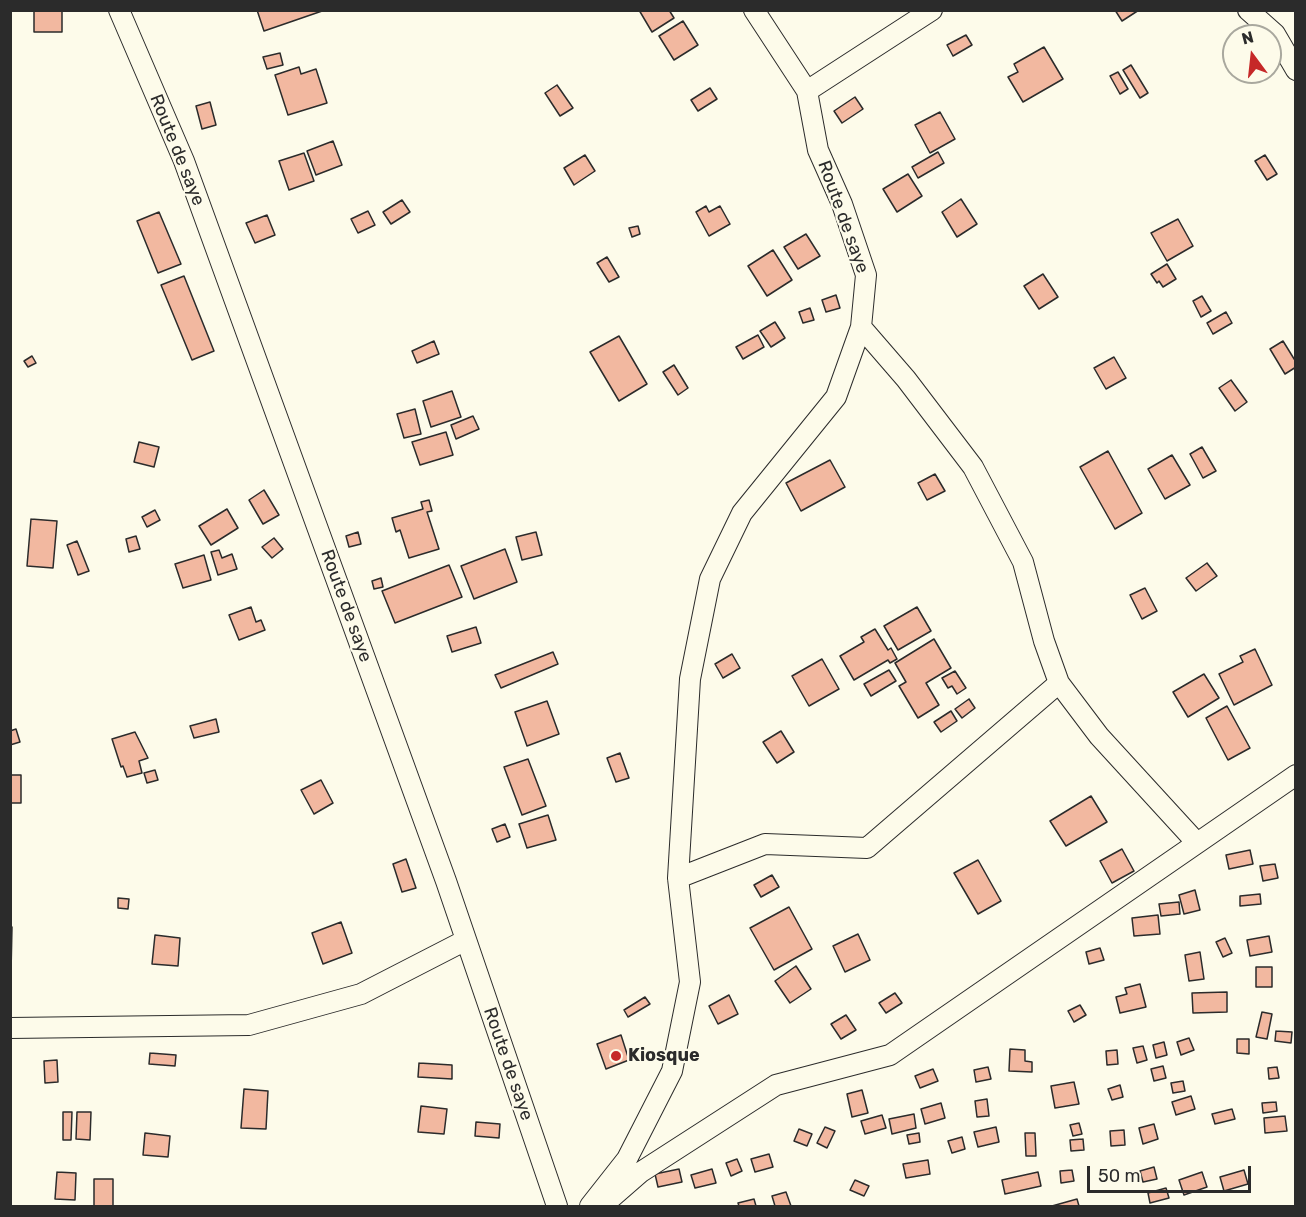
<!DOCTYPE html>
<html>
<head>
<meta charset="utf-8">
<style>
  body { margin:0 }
  #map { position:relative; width:1306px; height:1217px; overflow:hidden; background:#fdfbea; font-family:Rubik,sans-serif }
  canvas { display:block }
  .frame { position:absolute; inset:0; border:12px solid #2b2b2b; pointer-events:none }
  .north { position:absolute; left:1222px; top:24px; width:60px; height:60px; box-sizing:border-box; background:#fdfbea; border:2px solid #a9a89e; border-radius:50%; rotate:345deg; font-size:16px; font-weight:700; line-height:24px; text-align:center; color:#2b2b2b }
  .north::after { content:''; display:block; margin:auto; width:21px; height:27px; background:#c62828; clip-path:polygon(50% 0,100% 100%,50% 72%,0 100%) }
  .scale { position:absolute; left:1087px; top:1166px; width:164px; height:27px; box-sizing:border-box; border:3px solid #2b2b2b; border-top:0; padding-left:8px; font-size:18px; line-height:21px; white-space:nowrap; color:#2b2b2b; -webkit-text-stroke:4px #fdfbea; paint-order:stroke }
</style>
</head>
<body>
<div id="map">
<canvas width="1306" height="1217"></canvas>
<div class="frame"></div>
<div class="north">N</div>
<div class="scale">50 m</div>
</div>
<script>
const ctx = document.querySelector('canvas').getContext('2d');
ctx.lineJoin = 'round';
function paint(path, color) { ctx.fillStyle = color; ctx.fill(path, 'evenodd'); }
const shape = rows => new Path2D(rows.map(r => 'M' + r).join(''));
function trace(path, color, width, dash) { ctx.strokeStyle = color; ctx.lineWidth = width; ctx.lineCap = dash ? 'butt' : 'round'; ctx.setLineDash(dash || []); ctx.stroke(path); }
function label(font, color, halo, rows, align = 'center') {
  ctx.font = font + ' Rubik,sans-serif'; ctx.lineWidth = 4.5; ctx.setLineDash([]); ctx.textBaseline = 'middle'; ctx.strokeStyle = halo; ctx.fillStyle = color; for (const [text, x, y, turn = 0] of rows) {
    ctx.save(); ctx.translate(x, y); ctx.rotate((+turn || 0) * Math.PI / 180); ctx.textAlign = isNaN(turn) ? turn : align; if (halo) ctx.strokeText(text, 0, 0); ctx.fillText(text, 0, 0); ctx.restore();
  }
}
const building = shape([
  [34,10,62,10,62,32,34,32,34,10],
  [257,10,325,10,264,31,257,10],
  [639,10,669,10,674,18,652,32,639,10],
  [1115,10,1139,10,1122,21,1115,10],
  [683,21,698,45,674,60,659,36,683,21],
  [966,35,972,45,953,56,947,45,966,35],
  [1044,47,1063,79,1023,102,1008,77,1018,72,1014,64,1044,47],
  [280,53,283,65,267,69,263,57,280,53],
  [1131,65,1148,93,1140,98,1123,70,1131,65],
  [299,67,301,74,316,69,327,103,288,115,275,75,299,67],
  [1118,72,1128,89,1120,94,1110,76,1118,72],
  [557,85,573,108,560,116,545,93,557,85],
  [710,88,717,99,698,111,691,100,710,88],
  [855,97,863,109,842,123,834,111,855,97],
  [210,102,216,125,202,129,196,106,210,102],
  [940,112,955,139,930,153,915,125,940,112],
  [333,141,342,165,316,175,307,151,333,141],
  [938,152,944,163,918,178,912,167,938,152],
  [304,153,314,181,289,190,279,161,304,153],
  [585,155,595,171,574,185,564,168,585,155],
  [1265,155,1277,174,1267,180,1255,161,1265,155],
  [908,174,922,196,897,212,883,189,908,174],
  [961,199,977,224,957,237,942,212,961,199],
  [402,200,410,212,391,224,383,212,402,200],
  [706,206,709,212,720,206,730,224,709,236,696,212,706,206],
  [368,211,375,225,358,233,351,219,368,211],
  [159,212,181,264,158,273,137,221,159,212],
  [267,215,275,235,255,243,246,223,267,215],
  [1178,219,1193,246,1167,261,1151,233,1178,219],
  [638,226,640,234,632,237,629,228,638,226],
  [806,234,820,256,798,269,784,247,806,234],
  [773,250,792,280,767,296,748,266,773,250],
  [607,257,619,277,609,282,597,263,607,257],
  [1167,264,1176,279,1163,287,1159,281,1157,283,1151,274,1167,264],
  [1043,274,1058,297,1039,309,1024,286,1043,274],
  [184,276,214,351,192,360,161,285,184,276],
  [836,295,840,308,826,312,822,300,836,295],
  [1202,296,1211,311,1201,317,1193,301,1202,296],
  [810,308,814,320,803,323,799,312,810,308],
  [1226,312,1232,323,1213,334,1207,323,1226,312],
  [775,322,785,338,771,347,760,331,775,322],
  [758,335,764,347,743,359,736,347,758,335],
  [619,336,647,384,619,401,590,352,619,336],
  [434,341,439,354,417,363,412,351,434,341],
  [1283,341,1296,362,1296,367,1285,374,1270,349,1283,341],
  [32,356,36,363,28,367,24,361,32,356],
  [1114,357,1126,378,1106,389,1094,368,1114,357],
  [674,365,688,388,678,395,663,372,674,365],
  [1231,380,1247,402,1235,411,1219,388,1231,380],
  [452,391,461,417,431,427,423,401,452,391],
  [415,409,421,434,404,438,397,414,415,409],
  [473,416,479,429,456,439,451,425,473,416],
  [446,432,453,455,420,465,412,442,446,432],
  [139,442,159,447,154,467,134,462,139,442],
  [1202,447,1216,471,1203,478,1190,454,1202,447],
  [1108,451,1142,513,1115,529,1080,467,1108,451],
  [1172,455,1190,485,1165,499,1148,469,1172,455],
  [830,460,845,487,801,511,786,483,830,460],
  [935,474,945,491,927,500,918,483,935,474],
  [264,490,279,515,263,524,249,500,264,490],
  [429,500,432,511,427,512,439,549,409,558,400,530,396,532,392,518,423,509,421,502,429,500],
  [227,509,238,528,211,545,199,526,227,509],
  [155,510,160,520,147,527,142,517,155,510],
  [31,519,57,521,53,568,27,566,31,519],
  [358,532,361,544,349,547,346,536,358,532],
  [536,532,542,555,522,560,516,537,536,532],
  [136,536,140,549,129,552,126,539,136,536],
  [274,538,283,549,272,558,262,547,274,538],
  [77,541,89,571,78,575,67,545,77,541],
  [505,549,517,582,474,599,461,566,505,549],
  [219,550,222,558,232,554,237,569,218,575,211,552,219,550],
  [204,555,211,580,183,588,175,564,204,555],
  [1207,563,1217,576,1196,591,1186,578,1207,563],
  [449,565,462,597,395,623,382,591,449,565],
  [381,578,383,587,374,589,372,581,381,578],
  [1145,588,1157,611,1142,619,1130,595,1145,588],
  [251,607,256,622,261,620,265,630,239,640,229,615,251,607],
  [917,607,931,631,898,650,884,626,917,607],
  [476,627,481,643,452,652,447,636,476,627],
  [875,629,888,650,891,648,897,659,890,663,888,660,854,680,840,656,864,642,861,637,875,629],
  [934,639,951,668,926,683,939,705,918,718,899,686,906,682,895,663,934,639],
  [1255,649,1272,685,1234,705,1219,674,1243,662,1240,656,1255,649],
  [553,652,558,664,501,688,495,675,553,652],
  [732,654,740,668,723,678,715,664,732,654],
  [822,659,839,689,809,706,792,676,822,659],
  [889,670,896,681,871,696,864,684,889,670],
  [955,671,966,688,957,694,952,686,948,688,942,678,955,671],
  [1204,674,1219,698,1188,717,1173,692,1204,674],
  [969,699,975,708,962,718,955,709,969,699],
  [547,701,559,734,527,746,515,712,547,701],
  [1227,706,1250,748,1228,760,1206,718,1227,706],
  [951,711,957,721,941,732,934,722,951,711],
  [216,719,219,732,194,738,190,726,216,719],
  [16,729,20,742,10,745,10,731,16,729],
  [781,731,794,752,777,763,763,742,781,731],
  [135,732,148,758,139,761,142,773,127,777,123,766,121,767,112,739,135,732],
  [620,753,629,778,616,782,607,758,620,753],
  [528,759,546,806,522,815,504,767,528,759],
  [155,770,158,780,147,783,144,773,155,770],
  [10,775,21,775,21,803,10,803,10,775],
  [321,780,333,803,314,814,301,790,321,780],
  [1091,796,1107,822,1066,846,1050,821,1091,796],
  [548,815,556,840,527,848,519,824,548,815],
  [505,824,510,837,497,842,492,829,505,824],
  [1122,849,1134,871,1112,883,1100,861,1122,849],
  [1250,850,1253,864,1229,869,1226,855,1250,850],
  [406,859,416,888,402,892,393,864,406,859],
  [978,860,1001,901,978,914,954,873,978,860],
  [1275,864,1278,878,1263,881,1260,866,1275,864],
  [772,875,779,887,761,897,754,885,772,875],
  [1195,890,1200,910,1184,914,1179,895,1195,890],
  [1260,894,1261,904,1240,906,1240,896,1260,894],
  [118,898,129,899,128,909,118,908,118,898],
  [1179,902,1180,914,1161,916,1159,904,1179,902],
  [789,907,812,949,774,970,750,928,789,907],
  [1158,915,1160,934,1134,936,1132,918,1158,915],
  [341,922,352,953,323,964,312,933,341,922],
  [10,927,12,927,11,973,10,973,10,927],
  [858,934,870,960,845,972,833,946,858,934],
  [155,935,180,938,178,966,152,964,155,935],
  [1269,936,1272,952,1250,956,1247,940,1269,936],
  [1225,938,1232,953,1223,957,1216,942,1225,938],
  [1100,948,1104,960,1089,964,1086,952,1100,948],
  [1200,952,1204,979,1189,981,1185,955,1200,952],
  [796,966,811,989,790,1003,775,981,796,966],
  [1256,967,1272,967,1272,987,1256,987,1256,967],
  [1140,984,1146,1007,1120,1013,1116,997,1127,994,1125,988,1140,984],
  [1227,992,1227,1012,1193,1013,1192,993,1227,992],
  [895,993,902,1003,886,1013,879,1003,895,993],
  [729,995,738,1014,718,1024,709,1006,729,995],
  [645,997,650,1004,628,1017,624,1010,645,997],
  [1080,1005,1086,1015,1074,1022,1068,1011,1080,1005],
  [1262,1012,1272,1014,1267,1039,1256,1037,1262,1012],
  [846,1015,856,1030,841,1039,831,1024,846,1015],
  [1276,1031,1292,1032,1291,1043,1275,1041,1276,1031],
  [621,1035,629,1060,606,1069,597,1044,621,1035],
  [1189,1038,1194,1050,1181,1055,1177,1042,1189,1038],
  [1237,1039,1249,1039,1249,1054,1237,1053,1237,1039],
  [1164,1042,1167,1055,1156,1058,1153,1045,1164,1042],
  [1143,1046,1147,1060,1137,1063,1133,1048,1143,1046],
  [1010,1049,1025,1050,1025,1061,1032,1062,1032,1072,1009,1071,1010,1049],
  [1117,1050,1118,1064,1107,1065,1106,1051,1117,1050],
  [150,1053,176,1055,175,1066,149,1064,150,1053],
  [57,1060,58,1082,45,1083,44,1061,57,1060],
  [419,1063,452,1065,452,1079,418,1077,419,1063],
  [1163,1066,1166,1078,1154,1081,1151,1069,1163,1066],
  [988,1067,991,1079,976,1082,974,1070,988,1067],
  [1277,1067,1279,1078,1269,1079,1268,1068,1277,1067],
  [933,1069,938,1081,920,1088,915,1076,933,1069],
  [1183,1081,1185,1091,1173,1093,1171,1083,1183,1081],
  [1074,1082,1079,1104,1055,1108,1051,1086,1074,1082],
  [1120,1085,1123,1097,1112,1100,1108,1089,1120,1085],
  [244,1089,268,1091,266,1129,241,1128,244,1089],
  [862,1090,868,1113,852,1117,847,1094,862,1090],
  [1191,1096,1195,1109,1176,1115,1172,1102,1191,1096],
  [987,1099,989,1116,977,1117,975,1101,987,1099],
  [1276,1102,1277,1111,1263,1113,1262,1103,1276,1102],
  [941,1103,945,1118,925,1124,921,1109,941,1103],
  [421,1106,447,1109,444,1134,418,1132,421,1106],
  [1232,1109,1235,1119,1215,1124,1212,1114,1232,1109],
  [63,1112,72,1112,71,1140,63,1140,63,1112],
  [77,1112,91,1112,90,1140,76,1139,77,1112],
  [914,1114,916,1128,892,1134,889,1119,914,1114],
  [882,1115,886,1128,865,1134,861,1121,882,1115],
  [1285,1116,1287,1131,1265,1133,1264,1118,1285,1116],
  [476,1122,500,1124,499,1138,475,1136,476,1122],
  [1079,1123,1082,1134,1073,1136,1070,1125,1079,1123],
  [1154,1124,1158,1139,1143,1144,1139,1128,1154,1124],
  [825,1127,835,1131,827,1148,817,1143,825,1127],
  [996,1127,999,1142,978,1147,974,1132,996,1127],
  [799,1129,812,1134,807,1146,794,1141,799,1129],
  [1124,1130,1125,1145,1111,1146,1110,1131,1124,1130],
  [145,1133,170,1136,168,1157,143,1155,145,1133],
  [919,1133,920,1142,909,1144,907,1135,919,1133],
  [1025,1133,1035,1133,1036,1156,1026,1156,1025,1133],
  [962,1137,965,1149,952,1153,948,1141,962,1137],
  [1083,1139,1084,1150,1071,1151,1070,1140,1083,1139],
  [769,1154,773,1167,755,1172,751,1159,769,1154],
  [737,1159,742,1171,731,1176,726,1163,737,1159],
  [928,1160,930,1174,906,1178,903,1164,928,1160],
  [1154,1167,1157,1179,1143,1182,1140,1171,1154,1167],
  [679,1169,682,1182,658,1187,655,1174,679,1169],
  [712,1169,716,1183,695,1188,691,1175,712,1169],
  [1072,1170,1074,1181,1061,1183,1060,1171,1072,1170],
  [1244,1170,1248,1184,1224,1191,1220,1177,1244,1170],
  [57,1172,76,1173,75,1200,55,1199,57,1172],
  [1038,1172,1041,1186,1005,1194,1002,1180,1038,1172],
  [1202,1172,1207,1187,1184,1195,1179,1180,1202,1172],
  [94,1179,113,1179,113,1206,94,1206,94,1179],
  [855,1180,869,1186,864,1196,850,1190,855,1180],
  [1166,1188,1169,1198,1150,1203,1148,1193,1166,1188],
  [786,1192,791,1206,775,1206,772,1196,786,1192],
  [754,1199,756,1206,739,1206,738,1203,754,1199],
  [1077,1199,1079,1206,1052,1206,1077,1199]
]);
const minor = shape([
  [119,10,184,161,446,881,557,1206],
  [1248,10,1275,34,1296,70],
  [807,91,932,10],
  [861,327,906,379,973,467,1023,562,1044,641,1059,683,1099,736,1197,843],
  [678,878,765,844,867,848,1059,683],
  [10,1028,249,1025,361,994,466,940],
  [590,1206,627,1159,672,1071,690,982,678,878,690,679,710,579,742,513,836,397,861,327,866,275,842,204,818,150,807,91,754,10],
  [602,1206,641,1172,776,1085,890,1055,1296,775]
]);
const markers = [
  [616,1056,6,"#c62828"]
];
const streetNames = [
  ["Route de saye",177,150,68],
  ["Route de saye",843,217,70],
  ["Route de saye",346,606,70],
  ["Route de saye",508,1064,71]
];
const poiNames = [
  ["Kiosque",628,1056]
];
paint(building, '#f2b8a0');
trace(building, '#2b2b2b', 1.5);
trace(minor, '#2b2b2b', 22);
trace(minor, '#fdfbea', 20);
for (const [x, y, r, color] of markers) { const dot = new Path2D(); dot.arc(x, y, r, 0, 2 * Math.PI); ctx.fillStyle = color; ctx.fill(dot); trace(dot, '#fdfbea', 2); }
label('18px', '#2b2b2b', '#fdfbea', streetNames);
label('bold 18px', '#2b2b2b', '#fdfbea', poiNames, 'left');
</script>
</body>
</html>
